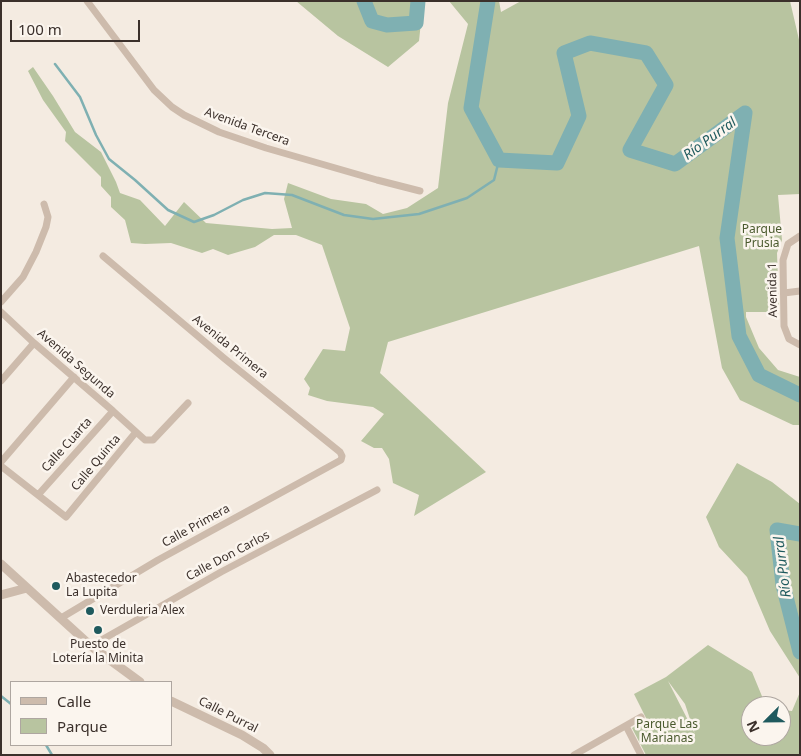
<!DOCTYPE html>
<html>
<head>
<meta charset="utf-8">
<style>
  body { margin:0 }
  #map { position:relative; width:801px; height:756px; overflow:hidden; background:#f4ebe1; font-family:"Noto Sans",sans-serif }
  canvas { display:block }
  .frame { position:absolute; inset:0; border:2px solid #3b302b; pointer-events:none }
  .legend { position:absolute; left:10px; top:681px; width:162px; height:65px; box-sizing:border-box; background:#fbf5ee; border:1px solid #aea6a0; margin:0; padding:6px 9px; list-style:none; font-size:15px; color:#3b302b }
  .legend li { display:flex; align-items:center; gap:10px; height:25px }
  .legend b { width:25px; border:1px solid #aea6a0 }
  .north { position:absolute; left:741px; top:696px; width:50px; height:50px; box-sizing:border-box; background:#fbf5ee; border:1px solid #aea6a0; border-radius:50%; rotate:247deg; font-size:14px; font-weight:700; line-height:20px; text-align:center; color:#3b302b }
  .north::after { content:''; display:block; margin:auto; width:18px; height:22px; background:#1f5a5e; clip-path:polygon(50% 0,100% 100%,50% 72%,0 100%) }
  .scale { position:absolute; left:10px; top:20px; width:130px; height:22px; box-sizing:border-box; border:2px solid #3b302b; border-top:0; padding-left:6px; font-size:15px; line-height:18px; white-space:nowrap; color:#3b302b; -webkit-text-stroke:4px #fbf5ee; paint-order:stroke }
</style>
</head>
<body>
<div id="map">
<canvas width="801" height="756"></canvas>
<div class="frame"></div>
<ul class="legend">
<li><b style="height:6px;background:#cdbbac"></b>Calle</li>
<li><b style="height:14px;background:#b8c4a0"></b>Parque</li>
</ul>
<div class="north">N</div>
<div class="scale">100 m</div>
</div>
<script>
const ctx = document.querySelector('canvas').getContext('2d');
ctx.lineJoin = 'round';
function paint(path, color) { ctx.fillStyle = color; ctx.fill(path, 'evenodd'); }
const shape = rows => new Path2D(rows.map(r => 'M' + r).join(''));
function trace(path, color, width, dash) { ctx.strokeStyle = color; ctx.lineWidth = width; ctx.lineCap = dash ? 'butt' : 'round'; ctx.setLineDash(dash || []); ctx.stroke(path); }
function label(font, color, halo, rows, align = 'center') {
  ctx.font = font + ' "Noto Sans",sans-serif'; ctx.lineWidth = 5; ctx.setLineDash([]); ctx.textBaseline = 'middle'; ctx.strokeStyle = halo; ctx.fillStyle = color; for (const [text, x, y, turn = 0] of rows) {
    ctx.save(); ctx.translate(x, y); ctx.rotate((+turn || 0) * Math.PI / 180); ctx.textAlign = isNaN(turn) ? turn : align; if (halo) ctx.strokeText(text, 0, 0); ctx.fillText(text, 0, 0); ctx.restore();
  }
}
const green = shape([
  [296,1,425,1,423,3,419,41,388,67,338,36],
  [449,1,499,1,501,12,521,1,790,1,800,44,800,194,778,195,782,240,777,253,779,312,746,312,746,317,759,348,778,370,800,377,800,425,793,425,740,400,722,368,699,246,388,342,380,373,486,472,414,516,419,495,393,483,389,459,382,448,374,448,361,441,384,414,373,407,327,401,308,395,310,388,304,379,323,349,345,351,350,328,322,245,296,235,274,235,255,247,228,255,213,249,202,253,171,243,145,244,131,243,125,220,111,207,111,197,101,186,101,177,65,141,66,132,43,100,28,71,33,67,53,96,75,132,101,152,116,182,120,193,140,200,165,226,184,202,206,223,272,229,292,228,284,199,288,183,331,199,366,204,383,214,407,208,438,188,448,103,468,24],
  [737,463,772,482,800,504,800,678,770,631,747,577,719,547,706,517],
  [708,645,752,672,766,706,751,706,751,736,781,736,781,710,792,711,800,692,800,755,646,755,632,728,647,720,634,694,666,677],
  [668,681,685,704,695,734]
]);
const stream = shape([
  [55,64,80,97,96,135,109,159,135,180,168,210,194,222,214,215,243,200,265,193,292,195,344,215,373,219,419,214,467,198,494,180,499,160],
  [1,696,11,704],
  [46,745,52,755]
]);
const river = shape([
  [364,1,372,21,387,25,416,23,418,1],
  [488,1,471,108,499,160,557,163,579,116,564,53,590,43,646,53,666,85,630,150,675,164,745,113,727,238,739,336,759,375,800,395],
  [800,534,777,530,783,585,800,652]
]);
const minor = shape([
  [87,1,154,90,172,107,184,115,219,132,266,148,377,180,420,191],
  [800,236,788,244,783,260,784,326,789,339,800,345],
  [784,293,800,291],
  [1,302,23,277,36,252,46,227,48,217,44,204],
  [1,312,34,343,113,411,145,440,153,440,188,403],
  [1,381,34,343],
  [1,462,74,377],
  [1,466,66,517,136,432],
  [38,495,113,411],
  [61,618,158,560,341,460,342,456,340,452,225,359,103,256],
  [91,646,221,572,377,490],
  [626,726,641,755],
  [574,755,641,717]
]);
const tertiary = shape([
  [1,564,91,646,140,682],
  [1,595,27,588],
  [171,701,242,735,263,748,270,755]
]);
const markers = [
  [56,586,5,"#1f5a5e"],
  [90,611,5,"#1f5a5e"],
  [98,630,5,"#1f5a5e"]
];
const streetNames = [
  ["Avenida Tercera",247,127,20],
  ["Avenida 1",773,290,-91],
  ["Avenida Primera",230,347,39],
  ["Avenida Segunda",76,364,41],
  ["Calle Cuarta",67,445,-48],
  ["Calle Quinta",96,463,-50],
  ["Calle Primera",196,526,-29],
  ["Calle Don Carlos",228,556,-28],
  ["Calle Purral",228,715,27]
];
const parkNames = [
  ["Parque",762,230],
  ["Prusia",762,244],
  ["Parque Las",667,725],
  ["Marianas",667,739]
];
const poiNames = [
  ["Abastecedor",66,579],
  ["La Lupita",66,593],
  ["Verduleria Alex",100,611],
  ["Puesto de",98,645,"center"],
  ["Lotería la Minita",98,659,"center"]
];
const waterNames = [
  ["Río Purral",710,139,-36],
  ["Río Purral",783,567,-97]
];
paint(green, '#b8c4a0');
trace(stream, '#7fb0b2', 2.5);
trace(river, '#7fb0b2', 15);
trace(minor, '#cdbbac', 7);
trace(tertiary, '#cdbbac', 9);
for (const [x, y, r, color] of markers) { const dot = new Path2D(); dot.arc(x, y, r, 0, 2 * Math.PI); ctx.fillStyle = color; ctx.fill(dot); trace(dot, '#fbf5ee', 2); }
label('12px', '#3b302b', '#fbf5ee', streetNames);
label('12px', '#4a5a2e', '#fbf5ee', parkNames);
label('12px', '#3b302b', '#fbf5ee', poiNames, 'left');
label('italic 14px', '#1f5a5e', '#fbf5ee', waterNames);
</script>
</body>
</html>
